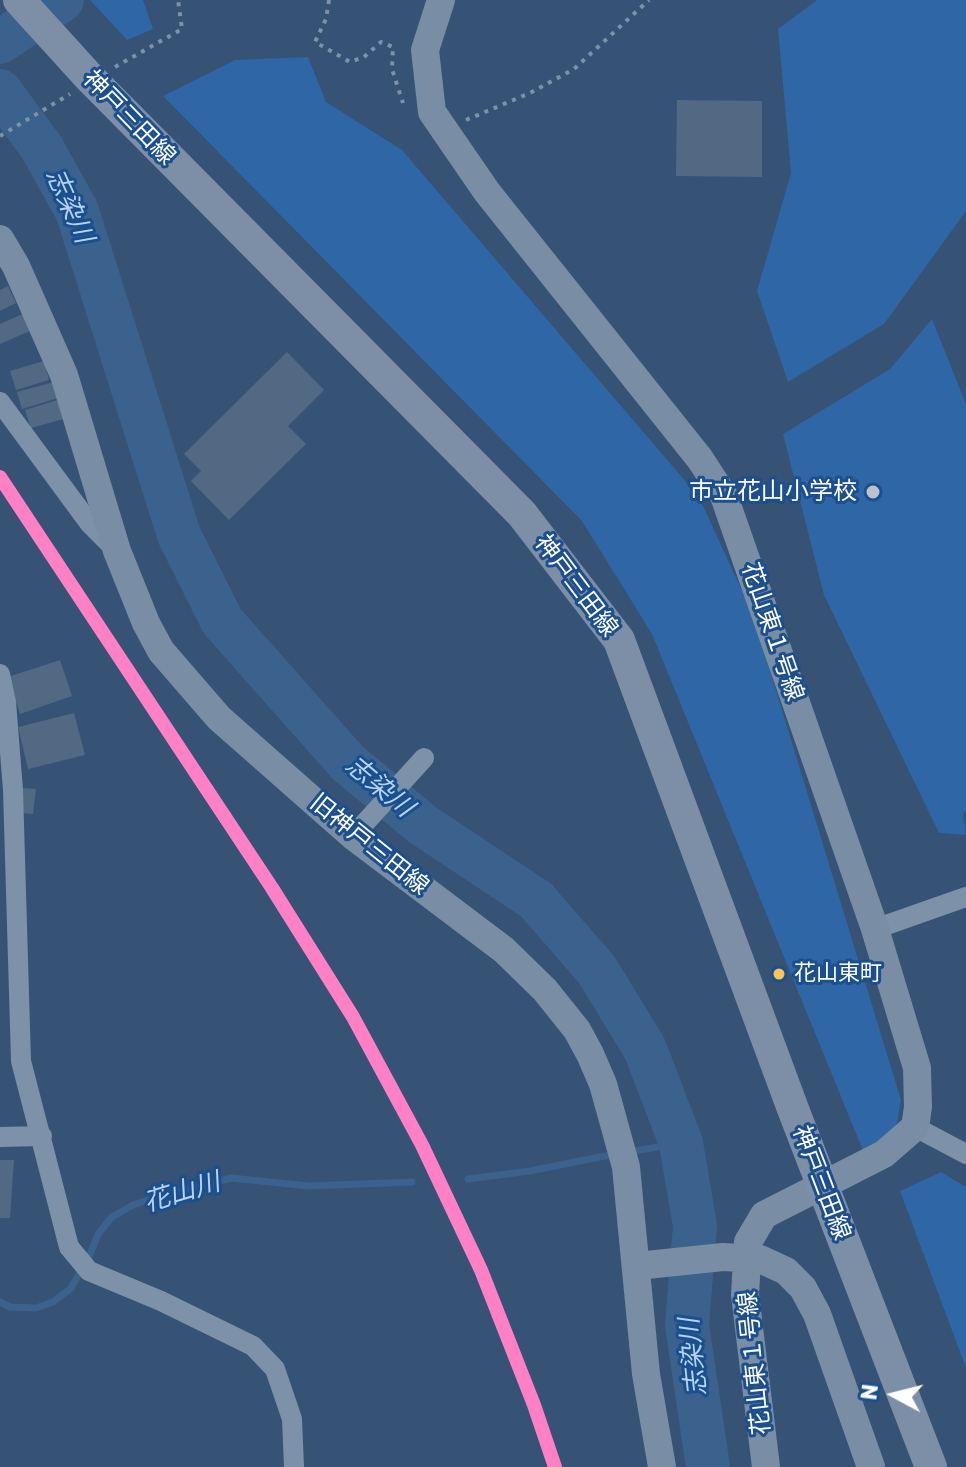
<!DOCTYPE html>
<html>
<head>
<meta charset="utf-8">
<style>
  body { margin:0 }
  #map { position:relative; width:966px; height:1467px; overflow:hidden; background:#365274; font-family:Rubik,sans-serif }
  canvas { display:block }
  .north { position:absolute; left:854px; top:1355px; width:80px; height:80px; -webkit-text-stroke:6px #1b4f8f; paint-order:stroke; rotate:277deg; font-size:22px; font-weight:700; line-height:32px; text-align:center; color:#fff }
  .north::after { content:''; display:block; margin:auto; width:28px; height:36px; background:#fff; clip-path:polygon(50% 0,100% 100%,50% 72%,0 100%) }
</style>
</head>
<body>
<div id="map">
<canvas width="966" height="1467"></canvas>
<div class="north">N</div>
</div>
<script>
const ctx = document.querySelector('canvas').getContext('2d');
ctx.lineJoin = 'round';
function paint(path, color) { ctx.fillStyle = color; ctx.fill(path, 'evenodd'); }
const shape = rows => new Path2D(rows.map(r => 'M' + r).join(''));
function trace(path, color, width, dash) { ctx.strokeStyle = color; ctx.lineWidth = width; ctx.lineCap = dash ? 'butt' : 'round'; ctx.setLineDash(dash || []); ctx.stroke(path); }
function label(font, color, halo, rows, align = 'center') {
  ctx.font = font + ' Rubik,"Noto Sans JP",sans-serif'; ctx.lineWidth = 6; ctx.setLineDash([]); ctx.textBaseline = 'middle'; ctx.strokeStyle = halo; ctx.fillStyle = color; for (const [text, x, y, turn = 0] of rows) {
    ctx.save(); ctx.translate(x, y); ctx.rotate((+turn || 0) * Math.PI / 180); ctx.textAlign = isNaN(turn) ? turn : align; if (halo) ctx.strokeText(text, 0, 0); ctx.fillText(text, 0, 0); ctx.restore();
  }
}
const green = shape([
  [90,0,143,0,153,29,127,40],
  [817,0,966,0,966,211,884,324,788,382,757,291,791,173,778,29],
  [308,57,326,102,402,150,699,497,753,615,901,1100,896,1129,864,1153,652,634,582,521,163,96,235,60],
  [932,319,966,404,966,811,963,813,966,835,939,833,824,595,783,434,890,369],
  [941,1172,966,1187,966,1368,900,1191]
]);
const stream = shape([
  [628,1152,681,1143],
  [468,1179,530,1171,615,1154],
  [0,1302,10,1307,36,1308,53,1302,71,1288,89,1257,98,1234,112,1217,133,1205,164,1195,231,1178,309,1186,412,1182]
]);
const river = shape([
  [0,42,62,0],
  [0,91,42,148,77,211,179,535,222,621,348,763,423,825,536,900,597,970,645,1049,681,1143,695,1226,687,1325,708,1467]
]);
const building = shape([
  [677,100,762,101,762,177,676,176],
  [8,286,16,303,0,311,0,290],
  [25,313,32,330,0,344,0,324],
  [287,352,324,390,288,426,306,444,229,520,191,481,201,471,184,454],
  [44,361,49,380,16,390,10,371],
  [54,382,58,398,22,409,17,392],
  [61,399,67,418,31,428,25,410],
  [60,660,72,696,20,714,8,677],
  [74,713,85,755,28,769,18,727],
  [22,788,36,789,33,814,20,813],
  [0,1160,14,1160,10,1218,0,1218]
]);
const path = shape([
  [329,0,326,19,315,42,350,62,364,57,381,42,393,47,392,69,403,103],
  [115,67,182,29,178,0],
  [466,120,530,93,574,69,649,0],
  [0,136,70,94]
]);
const street = shape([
  [0,402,90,524,113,547],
  [0,674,6,702,13,790,21,1061,69,1247,89,1271,161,1301,253,1346,275,1369,292,1419,294,1467],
  [353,836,424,758],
  [875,929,966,897],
  [915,1127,966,1154],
  [0,1137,42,1136]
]);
const secondary = shape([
  [441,0,425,50,432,112,487,192,700,459,724,496,875,929,917,1068,918,1107,915,1127,884,1154,764,1215,748,1242,745,1295,766,1467],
  [0,239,16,266,64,375,117,551,146,623,161,651,219,718,353,836,504,950,545,990,577,1030,590,1054,603,1084,626,1167,646,1374,662,1467],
  [637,1266,723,1257,760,1259,786,1271,803,1288,817,1314,871,1467]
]);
const primary = shape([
  [19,0,89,77,522,514,619,640,793,1109,931,1467]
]);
const rail1 = shape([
  [0,477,272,888,353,1017,422,1145,481,1270,534,1405,555,1467]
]);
const markers = [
  [873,492,8,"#b9c2ce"],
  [779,974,7,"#fcc553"]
];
const busNames = [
  ["花山東町",794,974]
];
const streetNames = [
  ["神戸三田線",129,118,46],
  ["神戸三田線",576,586,53],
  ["花山東１号線",772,632,71],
  ["旧神戸三田線",369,845,39],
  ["神戸三田線",821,1183,69],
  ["花山東１号線",755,1363,-96]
];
const poiNames = [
  ["市立花山小学校",857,492]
];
const waterNames = [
  ["志染川",69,206,66],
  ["志染川",379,787,40],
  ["花山川",182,1193,-17],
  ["志染川",694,1357,-96]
];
paint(green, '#2f66a5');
trace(stream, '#3b618d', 7);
trace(river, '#3b618d', 44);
paint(building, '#526984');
trace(path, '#7d92a8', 4, [4, 6]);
trace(street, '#7d92a8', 20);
trace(secondary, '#798da4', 28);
trace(primary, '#7d8ea7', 32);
trace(rail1, '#ff80c5', 14);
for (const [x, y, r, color] of markers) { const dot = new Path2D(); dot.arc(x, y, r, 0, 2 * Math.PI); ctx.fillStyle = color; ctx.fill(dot); trace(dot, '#1b4f8f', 3); }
label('22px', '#fff', '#1b4f8f', busNames, 'left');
label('24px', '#fff', '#1b4f8f', streetNames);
label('24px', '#fff', '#1b4f8f', poiNames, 'right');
label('italic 26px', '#b5d3f5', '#1b4f8f', waterNames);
</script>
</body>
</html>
